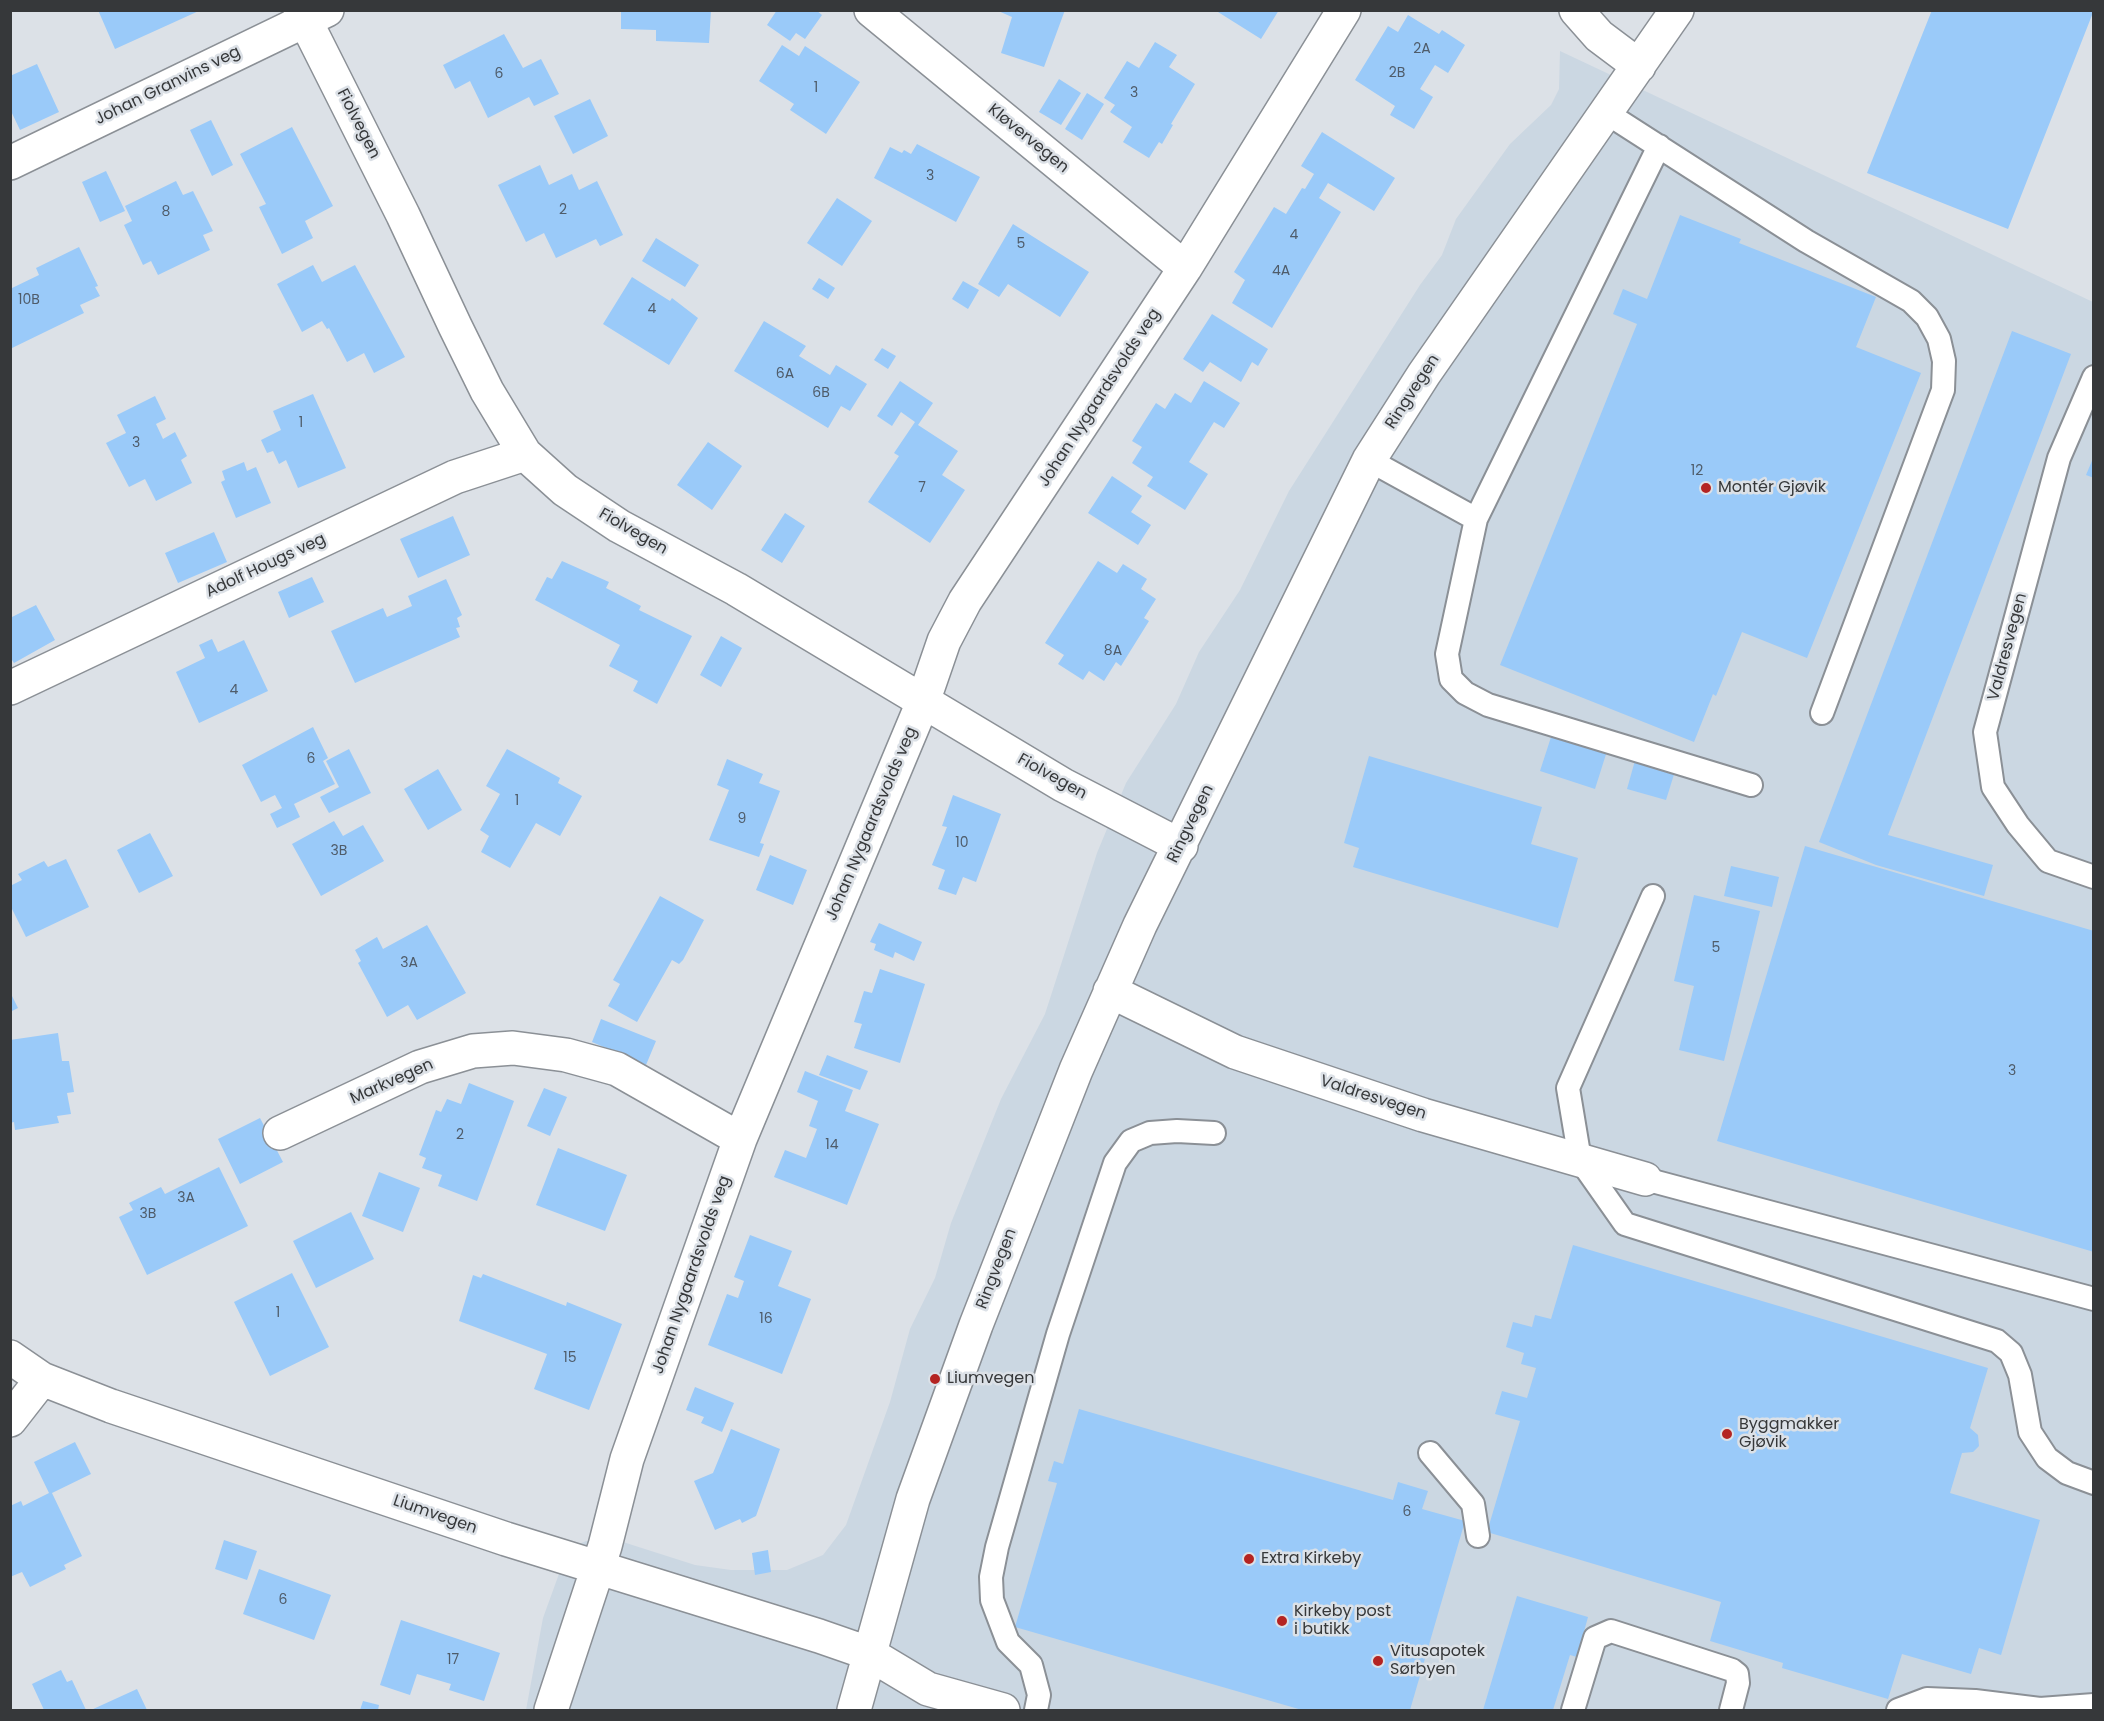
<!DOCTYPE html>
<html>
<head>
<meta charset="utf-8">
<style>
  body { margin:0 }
  #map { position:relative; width:2104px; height:1721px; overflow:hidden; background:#dce1e7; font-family:Poppins,sans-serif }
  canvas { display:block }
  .frame { position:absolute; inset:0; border:12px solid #36383a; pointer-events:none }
</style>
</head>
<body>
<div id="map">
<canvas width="2104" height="1721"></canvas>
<div class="frame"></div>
</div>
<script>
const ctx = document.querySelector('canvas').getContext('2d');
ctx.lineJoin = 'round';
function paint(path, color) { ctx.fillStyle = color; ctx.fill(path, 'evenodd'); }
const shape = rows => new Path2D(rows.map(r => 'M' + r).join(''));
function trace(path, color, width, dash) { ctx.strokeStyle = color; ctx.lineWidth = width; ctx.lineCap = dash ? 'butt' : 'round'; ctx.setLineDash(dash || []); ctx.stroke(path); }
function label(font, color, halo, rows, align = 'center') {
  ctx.font = font + ' Poppins,sans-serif'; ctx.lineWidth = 5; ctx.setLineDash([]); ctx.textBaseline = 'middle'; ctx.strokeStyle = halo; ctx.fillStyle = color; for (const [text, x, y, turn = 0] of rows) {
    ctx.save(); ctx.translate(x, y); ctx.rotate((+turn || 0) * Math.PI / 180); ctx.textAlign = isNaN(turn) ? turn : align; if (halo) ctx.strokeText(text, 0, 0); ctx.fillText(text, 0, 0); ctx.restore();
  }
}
const built = shape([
  [1560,51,2093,302,2093,1710,526,1710,543,1618,568,1549,586,1541,623,1542,695,1565,731,1570,787,1570,823,1555,846,1525,890,1402,910,1329,935,1278,951,1223,1001,1099,1045,1014,1097,853,1126,783,1176,704,1199,652,1240,590,1289,491,1420,285,1442,255,1456,219,1510,144,1551,105,1559,89]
]);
const building = shape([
  [98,10,201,10,115,49],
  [621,10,711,10,709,43,656,41,656,30,621,29],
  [777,10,816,10,822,15,805,39,796,33,790,41,767,25],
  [996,10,1065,10,1044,67,1001,53,1012,17],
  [1219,10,1279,10,1261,39,1218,12],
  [1932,10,2094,10,2008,229,1867,173],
  [1408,15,1439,34,1442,30,1465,45,1448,73,1435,65,1420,89,1433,97,1414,129,1390,115,1395,106,1355,80,1388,26,1398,32],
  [504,34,523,68,541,59,559,94,534,106,529,97,488,118,470,81,455,89,443,65],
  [1155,42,1177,55,1169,67,1195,84,1171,124,1173,125,1162,144,1159,142,1149,158,1123,142,1132,127,1110,112,1115,105,1104,98,1127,61,1139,68],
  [782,45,799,56,805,46,860,82,826,134,790,110,794,104,759,81],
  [37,64,59,112,20,130,10,109,10,76],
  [1059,79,1081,93,1061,125,1039,112],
  [1087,93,1104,104,1082,140,1065,129],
  [590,99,608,136,573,154,554,116],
  [211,120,233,165,212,176,190,130],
  [292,127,333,206,305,221,313,238,282,254,259,207,266,204,240,154],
  [1322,132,1395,178,1374,211,1328,183,1319,198,1341,212,1272,328,1232,303,1245,280,1234,272,1274,207,1286,214,1302,188,1305,189,1314,174,1301,166],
  [917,144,980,177,956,222,874,178,890,147,902,153,904,150,911,154],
  [540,165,549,185,572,174,579,190,597,181,623,235,600,246,596,239,556,258,544,233,526,242,498,185],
  [106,171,125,211,100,222,82,182],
  [176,181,183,195,193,191,213,231,203,235,210,250,158,275,151,261,143,265,124,225,132,221,125,206],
  [837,198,872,221,842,266,807,243],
  [1680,215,1741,239,1739,243,1876,297,1856,347,1921,373,1807,658,1742,632,1716,696,1713,694,1694,742,1500,665,1637,324,1613,314,1623,289,1647,299],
  [1013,224,1089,272,1060,317,1008,284,999,297,978,284],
  [656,238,699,265,685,287,642,261],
  [79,247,98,286,95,287,100,296,80,305,84,313,10,349,10,289,39,275,36,268],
  [313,265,322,282,355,265,405,357,374,373,364,353,347,362,329,328,327,329,322,321,302,332,277,284],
  [632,277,670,301,672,298,698,318,669,365,603,324],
  [819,278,835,288,828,299,812,289],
  [963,281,979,290,968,309,952,299],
  [1212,314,1268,349,1258,366,1252,362,1241,382,1210,362,1203,372,1183,359],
  [764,321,806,346,799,356,830,375,836,365,867,384,850,411,841,406,828,428,734,371],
  [2012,331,2071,354,1888,835,1993,865,1984,896,1876,865,1819,842],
  [882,348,896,356,888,369,874,360],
  [900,381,933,403,918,425,958,451,942,475,965,490,930,543,868,502,899,456,894,453,915,422,901,412,892,426,877,416],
  [1204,381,1240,403,1224,428,1214,422,1189,462,1208,474,1185,510,1147,486,1153,477,1132,463,1142,447,1132,441,1156,403,1165,409,1175,393,1191,403],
  [313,394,346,468,298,488,286,460,279,464,273,451,267,453,261,440,281,430,273,411],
  [155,396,166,419,156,424,163,439,175,432,187,456,181,460,192,483,156,501,145,479,129,487,106,443,126,433,117,415],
  [708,442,742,466,712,510,677,485],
  [2094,456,2094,478,2086,475],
  [244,462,247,471,256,467,271,503,236,518,221,482,225,480,222,471],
  [1112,476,1142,496,1131,512,1151,525,1138,545,1088,513],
  [785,513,805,526,782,563,761,550],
  [453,516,470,555,418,578,400,539],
  [214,532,227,562,178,583,165,553],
  [562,561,609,582,606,588,641,606,639,610,692,636,657,704,633,691,638,681,609,666,620,645,535,600,547,577,552,579],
  [1098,561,1117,573,1123,564,1147,579,1141,589,1156,599,1144,618,1149,621,1121,666,1116,662,1104,681,1089,671,1083,680,1058,664,1064,655,1045,643],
  [312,577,324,602,289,618,278,592],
  [446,579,462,615,457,618,460,627,456,628,460,637,355,683,331,631,383,608,387,617,412,606,408,596],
  [36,605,55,640,14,663,10,657,10,618],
  [721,636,742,648,721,687,700,675],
  [212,639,218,652,244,640,268,691,199,723,176,672,205,658,199,645],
  [313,727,328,758,323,761,335,784,294,804,300,817,277,828,270,814,282,808,275,795,261,802,242,765],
  [1552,734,1607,751,1595,789,1540,771],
  [349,749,371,793,329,813,320,797,339,787,326,761],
  [507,749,560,778,558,783,582,796,560,836,536,823,510,868,481,852,489,836,480,830,500,794,486,786],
  [1369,756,1542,807,1531,844,1578,858,1558,928,1353,867,1359,848,1344,843],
  [1636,757,1676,768,1666,800,1627,789],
  [727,759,763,774,759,783,780,791,760,843,764,844,759,857,709,840,729,790,717,785],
  [438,769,462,810,428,830,404,789],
  [953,795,1001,814,976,882,963,877,956,895,938,889,945,870,932,865,947,827,942,826],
  [334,821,343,836,363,825,384,861,321,896,292,844],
  [150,833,173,876,139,893,117,850],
  [1805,846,2094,931,2094,1252,1717,1141],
  [770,855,807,870,793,905,756,890],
  [66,859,89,907,26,937,10,905,10,886,22,880,18,874,44,861,48,867],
  [1731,866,1779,877,1772,907,1724,896],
  [1694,895,1760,911,1724,1061,1679,1050,1694,986,1674,981],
  [660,896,704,920,683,960,679,964,672,960,637,1022,608,1006,620,984,613,980],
  [879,923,922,942,914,961,895,952,893,958,874,950,876,944,870,942],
  [427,925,466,993,417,1020,408,1005,387,1017,358,963,361,961,355,950,377,937,383,949],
  [880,969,925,984,900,1063,854,1048,862,1024,854,1022,864,991,872,993],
  [10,992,18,1008,10,1012],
  [601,1019,656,1041,646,1065,592,1042],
  [58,1033,62,1061,69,1061,74,1092,67,1093,71,1114,57,1116,59,1123,15,1130,14,1122,10,1123,10,1040],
  [827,1055,868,1071,860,1090,819,1075],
  [805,1071,853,1090,845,1111,879,1124,847,1205,774,1177,785,1150,806,1158,817,1129,809,1126,818,1101,797,1092],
  [469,1083,514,1101,477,1201,438,1186,442,1175,422,1168,426,1158,419,1155,436,1110,441,1112,447,1099,461,1104],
  [544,1088,567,1097,550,1136,527,1126],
  [260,1118,283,1162,240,1184,218,1139],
  [558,1148,627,1175,605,1231,536,1205],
  [219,1167,248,1226,147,1275,119,1217,133,1210,129,1203,161,1187,165,1194],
  [379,1172,420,1188,403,1232,362,1216],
  [351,1212,374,1259,316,1288,293,1241],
  [750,1235,792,1251,778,1286,811,1299,782,1374,708,1345,727,1294,738,1298,744,1281,734,1277],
  [1573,1245,1988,1368,1970,1428,1978,1435,1979,1446,1973,1452,1962,1453,1950,1493,2040,1520,2001,1655,1979,1648,1971,1674,1902,1654,1888,1699,1782,1668,1783,1663,1710,1641,1721,1602,1487,1532,1520,1421,1495,1414,1502,1391,1527,1398,1536,1368,1521,1364,1524,1353,1506,1347,1513,1322,1532,1327,1535,1315,1551,1319],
  [292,1273,329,1347,270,1376,234,1302],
  [483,1274,566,1306,567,1302,622,1324,589,1410,534,1389,547,1354,459,1321,473,1275,481,1278],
  [695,1387,734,1403,722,1432,701,1423,704,1417,686,1410],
  [1079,1409,1393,1500,1398,1482,1428,1491,1422,1509,1465,1521,1410,1710,1302,1710,1015,1627,1057,1483,1048,1481,1054,1461,1063,1464],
  [731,1429,780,1449,756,1516,742,1523,740,1519,715,1530,694,1481,713,1473],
  [75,1442,91,1474,52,1493,82,1556,64,1565,66,1569,30,1587,22,1572,10,1577,10,1506,21,1501,23,1506,49,1493,34,1462],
  [224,1540,257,1551,247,1580,215,1569],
  [768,1550,771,1572,755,1575,752,1553],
  [259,1569,331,1595,314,1640,243,1614],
  [1517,1596,1588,1617,1577,1657,1570,1655,1553,1710,1483,1710],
  [401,1620,500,1653,484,1701,449,1690,451,1684,417,1674,410,1695,380,1685],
  [61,1670,67,1682,72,1680,86,1710,44,1710,32,1684],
  [137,1689,147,1710,91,1710],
  [363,1701,379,1705,378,1710,360,1710]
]);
const lane = shape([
  [1605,112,1806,241,1911,301,1927,317,1939,339,1944,361,1943,390,1822,713],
  [1659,146,1476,519,1447,654,1451,679,1465,693,1488,705,1751,785],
  [2094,377,2059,458,1985,732,1993,787,2018,825,2048,861,2094,877],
  [1369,460,1476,519],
  [1653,896,1568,1088,1580,1160,1625,1224,1997,1341,2011,1353,2020,1375,2030,1432,2047,1458,2067,1473,2094,1483],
  [1645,1179,2094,1299],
  [1430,1453,1473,1504,1478,1536],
  [1036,1710,1039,1695,1031,1665,1008,1642,992,1600,991,1577,997,1547,1058,1334,1115,1163,1131,1141,1150,1133,1177,1131,1214,1133],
  [1573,1710,1595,1638,1611,1631,1732,1670,1737,1674,1738,1683,1731,1710],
  [1898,1710,1927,1699,1975,1701,2040,1709,2094,1705]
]);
const street = shape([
  [300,10,403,215,455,326,487,391,525,454,565,490,619,526,736,589,1063,785,1181,846],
  [871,10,1185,268],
  [1576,10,1599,36,1639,66],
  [10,163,327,10],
  [10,688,455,477,525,454],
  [1110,991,1235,1052,1423,1115,1645,1179],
  [280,1133,420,1067,473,1051,513,1048,566,1055,617,1069,740,1139],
  [10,1357,42,1379,111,1406,506,1539,819,1636,868,1653,928,1689,1003,1710],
  [10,1420,42,1379],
  [551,1710,605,1546,627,1459,740,1139,923,702,944,641,965,601,1185,268,1344,10],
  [854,1710,913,1499,976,1325,1076,1070,1140,925,1369,460,1424,374,1677,10]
]);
const markers = [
  [1706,488,6,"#b42422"],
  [935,1379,6,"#b42422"],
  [1727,1434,6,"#b42422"],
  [1249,1559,6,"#b42422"],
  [1282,1621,6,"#b42422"],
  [1378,1661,6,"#b42422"]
];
const numberNames = [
  ["2A",1422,49],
  ["2B",1397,73],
  ["6",499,74],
  ["1",816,88],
  ["3",1134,93],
  ["3",930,176],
  ["2",563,210],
  ["8",166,212],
  ["4",1294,235],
  ["5",1021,244],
  ["4A",1281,271],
  ["10B",29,300],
  ["4",652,309],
  ["6A",785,374],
  ["6B",821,393],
  ["1",301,423],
  ["3",136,443],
  ["12",1697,471],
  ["7",922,488],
  ["8A",1113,651],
  ["4",234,690],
  ["6",311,759],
  ["1",517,801],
  ["9",742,819],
  ["10",962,843],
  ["3B",339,851],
  ["5",1716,948],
  ["3A",409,963],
  ["3",2012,1071],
  ["2",460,1135],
  ["14",832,1145],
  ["3A",186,1198],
  ["3B",148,1214],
  ["1",278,1313],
  ["16",766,1319],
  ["15",570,1358],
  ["6",1407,1512],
  ["6",283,1600],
  ["17",453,1660]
];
const streetNames = [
  ["Johan Granvins veg",168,86,-26],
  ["Fiolvegen",358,124,63],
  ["Kløvervegen",1028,139,39],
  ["Ringvegen",1413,392,-57],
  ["Johan Nygaardsvolds veg",1100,398,-57],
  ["Fiolvegen",633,532,30],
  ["Adolf Hougs veg",266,566,-25],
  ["Valdresvegen",2008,647,-75],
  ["Fiolvegen",1052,777,29],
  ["Johan Nygaardsvolds veg",872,824,-67],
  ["Ringvegen",1191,824,-64],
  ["Markvegen",392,1082,-24],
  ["Valdresvegen",1373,1098,18],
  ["Ringvegen",997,1269,-69],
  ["Johan Nygaardsvolds veg",692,1275,-71],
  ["Liumvegen",435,1515,19]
];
const poiNames = [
  ["Montér Gjøvik",1718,488],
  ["Liumvegen",947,1379],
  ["Byggmakker",1739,1425],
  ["Gjøvik",1739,1443],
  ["Extra Kirkeby",1261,1559],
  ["Kirkeby post",1294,1612],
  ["i butikk",1294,1630],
  ["Vitusapotek",1390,1652],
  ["Sørbyen",1390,1670]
];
paint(built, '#cbd7e2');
paint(building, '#9acaf9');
trace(lane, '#8b9096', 26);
trace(street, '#8b9096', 36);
trace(lane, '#fff', 22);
trace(street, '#fff', 33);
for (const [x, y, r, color] of markers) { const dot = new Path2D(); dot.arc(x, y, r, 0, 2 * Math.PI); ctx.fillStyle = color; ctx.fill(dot); trace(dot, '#dce1e7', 2); }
label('14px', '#4f5c6a', null, numberNames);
label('16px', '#36383a', '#dce1e7', streetNames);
label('16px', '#36383a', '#dce1e7', poiNames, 'left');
</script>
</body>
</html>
